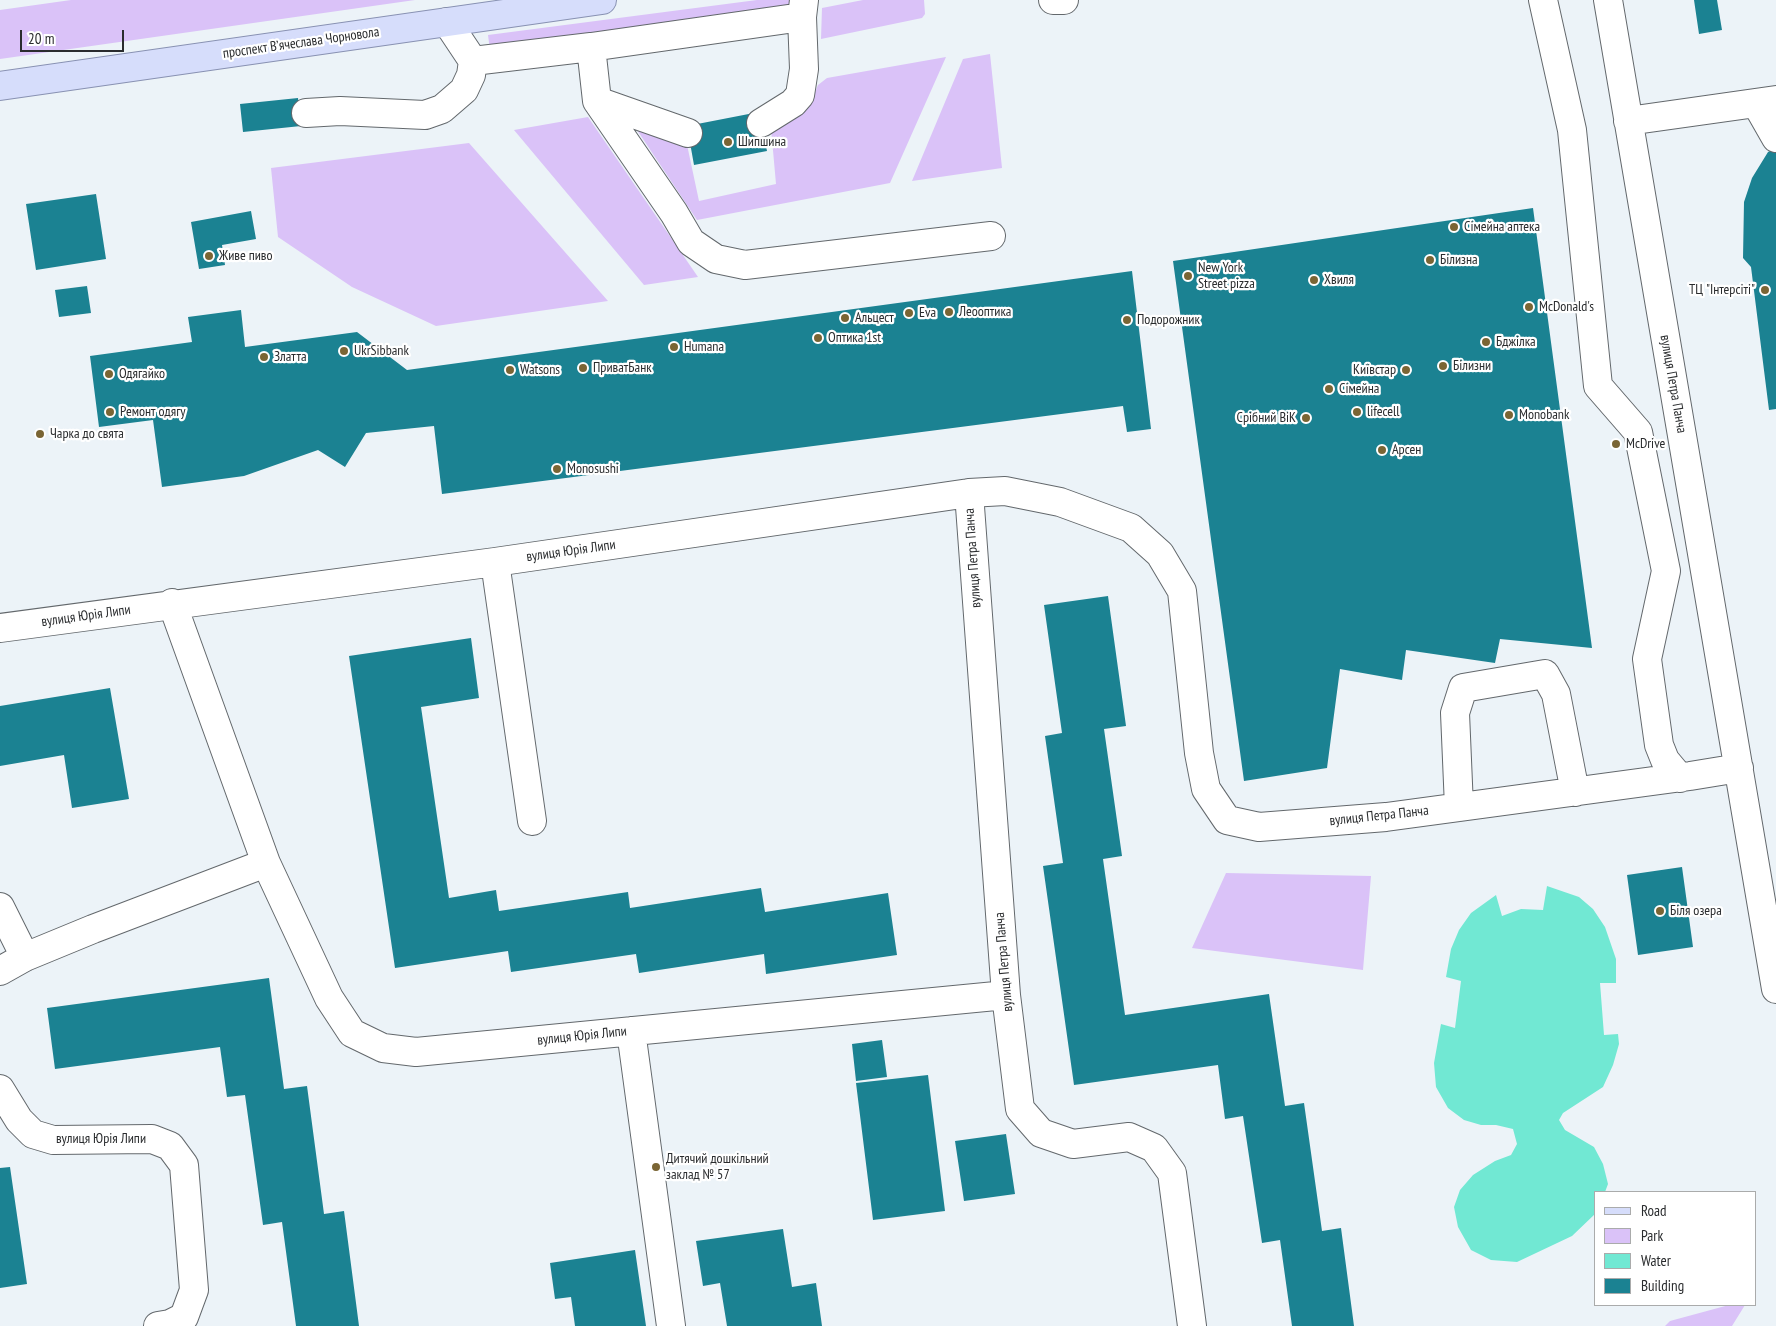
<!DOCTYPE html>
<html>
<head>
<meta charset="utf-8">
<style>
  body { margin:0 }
  #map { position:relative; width:1776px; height:1326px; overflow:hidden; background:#ecf3f8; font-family:"PT Sans Narrow",sans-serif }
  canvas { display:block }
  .legend { position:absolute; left:1594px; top:1191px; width:162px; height:115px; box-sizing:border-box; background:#fff; border:1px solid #aaabab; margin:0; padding:6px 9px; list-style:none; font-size:15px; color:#2a2c2e }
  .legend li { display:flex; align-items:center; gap:10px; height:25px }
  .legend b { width:25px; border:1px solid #aaabab }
  .scale { position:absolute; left:20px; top:30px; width:104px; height:22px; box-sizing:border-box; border:2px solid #2a2c2e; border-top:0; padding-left:6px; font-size:15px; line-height:18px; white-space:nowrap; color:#2a2c2e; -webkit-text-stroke:4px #fff; paint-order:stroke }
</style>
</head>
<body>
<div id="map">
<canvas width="1776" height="1326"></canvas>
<ul class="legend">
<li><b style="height:6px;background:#d6ddfb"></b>Road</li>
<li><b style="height:14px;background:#dac2f8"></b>Park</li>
<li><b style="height:14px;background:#71e8d3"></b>Water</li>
<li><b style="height:14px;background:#1b8292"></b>Building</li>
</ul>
<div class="scale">20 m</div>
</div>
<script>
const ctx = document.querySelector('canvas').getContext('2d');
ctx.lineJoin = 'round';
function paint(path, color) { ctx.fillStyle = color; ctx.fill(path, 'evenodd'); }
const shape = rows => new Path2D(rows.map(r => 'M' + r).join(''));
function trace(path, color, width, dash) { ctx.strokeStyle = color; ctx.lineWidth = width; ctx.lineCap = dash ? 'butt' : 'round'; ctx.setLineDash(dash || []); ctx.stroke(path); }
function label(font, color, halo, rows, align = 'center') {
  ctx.font = font + ' "PT Sans Narrow",sans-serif'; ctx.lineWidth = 4.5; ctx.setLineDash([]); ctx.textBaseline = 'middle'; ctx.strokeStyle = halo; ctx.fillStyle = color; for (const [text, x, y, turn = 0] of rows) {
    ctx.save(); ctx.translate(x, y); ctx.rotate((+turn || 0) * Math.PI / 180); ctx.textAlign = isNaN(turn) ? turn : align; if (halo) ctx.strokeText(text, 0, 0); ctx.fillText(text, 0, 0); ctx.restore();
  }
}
const green = shape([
  [71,0,415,0,0,59,0,10],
  [757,0,789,0,791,11,490,50,488,35],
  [863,0,924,0,925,14,922,18,821,39,822,8],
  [990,54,1002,168,912,181,963,59],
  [946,57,890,183,697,220,635,127,686,140,699,201,776,184,771,128,810,104,818,85,827,78],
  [588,117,698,277,644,285,514,130],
  [469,143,608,301,436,326,352,287,278,237,271,168],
  [1226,873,1371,876,1363,970,1192,948],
  [1729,1305,1745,1305,1732,1326,1665,1326,1670,1321]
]);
const water = shape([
  [1547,886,1579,897,1593,909,1605,927,1616,959,1616,983,1600,983,1604,1035,1618,1034,1619,1044,1613,1065,1603,1087,1563,1113,1559,1120,1565,1130,1594,1147,1603,1164,1608,1184,1605,1192,1595,1192,1595,1214,1572,1236,1517,1262,1491,1260,1471,1250,1458,1227,1454,1207,1460,1190,1473,1175,1495,1161,1511,1155,1517,1144,1513,1129,1496,1125,1481,1125,1464,1120,1448,1108,1436,1087,1434,1063,1441,1024,1455,1028,1461,981,1446,977,1451,949,1459,930,1471,913,1496,895,1502,916,1521,909,1543,910]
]);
const building = shape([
  [1694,0,1717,0,1722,30,1699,34],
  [298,98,301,126,243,132,240,104],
  [759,112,767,151,694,165,687,126],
  [1776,148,1776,409,1769,410,1751,267,1743,258,1744,202,1752,178,1768,152],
  [96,194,106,259,36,270,26,204],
  [1533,208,1592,648,1500,639,1495,663,1406,650,1402,680,1340,669,1327,768,1244,781,1173,261],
  [251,211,256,239,222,245,225,265,199,269,191,222],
  [1132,271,1151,429,1127,432,1123,406,442,494,434,426,366,433,345,467,318,450,244,476,162,487,153,420,99,427,90,356,192,342,188,317,241,310,245,347,357,332,407,370],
  [87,286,91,313,59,317,55,290],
  [1108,596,1126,726,1104,729,1122,856,1103,859,1125,1015,1269,994,1285,1106,1304,1103,1322,1231,1341,1228,1354,1326,1292,1326,1280,1240,1262,1243,1243,1116,1225,1119,1218,1065,1074,1085,1043,866,1063,863,1045,736,1062,733,1044,605],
  [471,638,479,698,421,707,449,898,496,890,499,911,628,892,630,908,761,888,765,912,888,893,897,955,766,974,764,954,639,973,636,954,511,972,508,951,395,968,349,656],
  [110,688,129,799,72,808,64,755,0,766,0,706],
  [1682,867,1693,947,1638,955,1627,875],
  [269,978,284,1089,307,1086,324,1214,344,1211,359,1326,296,1326,282,1222,263,1225,245,1095,227,1097,220,1047,55,1069,47,1008],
  [882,1040,887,1077,856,1081,852,1044],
  [928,1075,945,1211,873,1220,856,1083],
  [1006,1134,1015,1194,964,1201,955,1141],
  [10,1167,27,1284,0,1288,0,1168],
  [783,1229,792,1287,816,1283,822,1326,727,1326,720,1283,703,1286,696,1241],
  [635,1250,646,1326,575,1326,571,1297,555,1299,550,1263]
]);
const minor = shape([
  [1053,0,1064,0],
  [1543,0,1572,130,1598,386,1638,432,1666,571,1647,659,1659,745,1665,760,1680,778],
  [1608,0,1776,989],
  [447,22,473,61,591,47,597,101,674,213,691,242,716,259,745,265,991,236],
  [591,47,802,17,804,0],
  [597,101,688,133],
  [1756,103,1776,138],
  [306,113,340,111,425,115,442,109,464,90,471,75,473,61],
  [1628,121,1776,100],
  [761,123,793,103,800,95,804,69,802,17],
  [969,493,1006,995,1020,1109,1041,1133,1073,1144,1129,1137,1154,1148,1172,1173,1192,1326],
  [495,562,532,821],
  [172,603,266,863,329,998,352,1033,383,1048,416,1052,1006,995],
  [0,628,495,562,969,493,1005,491,1060,502,1131,528,1160,554,1182,591,1199,753,1206,789,1227,820,1259,827,1386,817,1690,776,1739,768],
  [1459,807,1455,713,1463,688,1545,674,1556,694,1575,792],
  [0,907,25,957],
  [0,971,25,957,93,929,266,863],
  [631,1031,671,1326],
  [0,1089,19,1120,33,1134,53,1140,152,1139,170,1146,184,1165,194,1290,184,1317,170,1324,158,1326]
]);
const major = shape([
  [0,86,602,0]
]);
const markers = [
  [728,142,5,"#7a6534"],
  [1454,227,5,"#7a6534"],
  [209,256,5,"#7a6534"],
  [1430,260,5,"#7a6534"],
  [1188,276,5,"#7a6534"],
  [1314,280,5,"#7a6534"],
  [1765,290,5,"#7a6534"],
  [1529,307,5,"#7a6534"],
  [949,312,5,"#7a6534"],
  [909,313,5,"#7a6534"],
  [845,318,5,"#7a6534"],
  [1127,320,5,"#7a6534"],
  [818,338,5,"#7a6534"],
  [1486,342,5,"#7a6534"],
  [674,347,5,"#7a6534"],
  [344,351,5,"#7a6534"],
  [264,357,5,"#7a6534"],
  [1443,366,5,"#7a6534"],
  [583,368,5,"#7a6534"],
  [510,370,5,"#7a6534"],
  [1406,370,5,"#7a6534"],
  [109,374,5,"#7a6534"],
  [1329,389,5,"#7a6534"],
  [110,412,5,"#7a6534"],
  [1357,412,5,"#7a6534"],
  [1509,415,5,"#7a6534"],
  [1306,418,5,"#7a6534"],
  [40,434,5,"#7a6534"],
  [1616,444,5,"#7a6534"],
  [1382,450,5,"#7a6534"],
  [557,469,5,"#7a6534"],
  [1660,911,5,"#7a6534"],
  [656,1167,5,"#7a6534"]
];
const streetNames = [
  ["проспект Вʼячеслава Чорновола",301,43,-8],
  ["вулиця Петра Панча",1673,384,80],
  ["вулиця Юрія Липи",571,551,-8],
  ["вулиця Петра Панча",973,558,-94],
  ["вулиця Юрія Липи",86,616,-8],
  ["вулиця Петра Панча",1379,816,-6],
  ["вулиця Петра Панча",1004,962,-95],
  ["вулиця Юрія Липи",582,1036,-6],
  ["вулиця Юрія Липи",101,1139]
];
const poiNames = [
  ["Шипшина",738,142],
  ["Сімейна аптека",1464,227],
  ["Живе пиво",219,256],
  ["Білизна",1440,260],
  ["New York",1198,268],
  ["Street pizza",1198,284],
  ["Хвиля",1324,280],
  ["ТЦ \"Інтерсіті\"",1755,290,"right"],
  ["McDonald's",1539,307],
  ["Леооптика",959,312],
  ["Eva",919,313],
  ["Альцест",855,318],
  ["Подорожник",1137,320],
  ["Оптика 1st",828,338],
  ["Бджілка",1496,342],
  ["Humana",684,347],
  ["UkrSibbank",354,351],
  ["Златта",274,357],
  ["Білизни",1453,366],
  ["ПриватБанк",593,368],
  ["Watsons",520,370],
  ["Київстар",1396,370,"right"],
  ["Одягайко",119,374],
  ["Сімейна",1339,389],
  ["Ремонт одягу",120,412],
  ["lifecell",1367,412],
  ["Monobank",1519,415],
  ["Срібний ВіК",1296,418,"right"],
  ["Чарка до свята",50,434],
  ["McDrive",1626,444],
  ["Арсен",1392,450],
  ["Monosushi",567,469],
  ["Біля озера",1670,911],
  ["Дитячий дошкільний",666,1159],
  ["заклад № 57",666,1175]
];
paint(green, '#dac2f8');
paint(water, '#71e8d3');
paint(building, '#1b8292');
trace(minor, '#63686c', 30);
trace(major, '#8891b2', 30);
trace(minor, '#fff', 28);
trace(major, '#d6ddfb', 28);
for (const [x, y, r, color] of markers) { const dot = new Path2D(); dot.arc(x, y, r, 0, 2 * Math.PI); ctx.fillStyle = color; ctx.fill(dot); trace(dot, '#fff', 2); }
label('14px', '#2a2c2e', '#fff', streetNames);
label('14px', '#2a2c2e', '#fff', poiNames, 'left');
</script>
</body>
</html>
